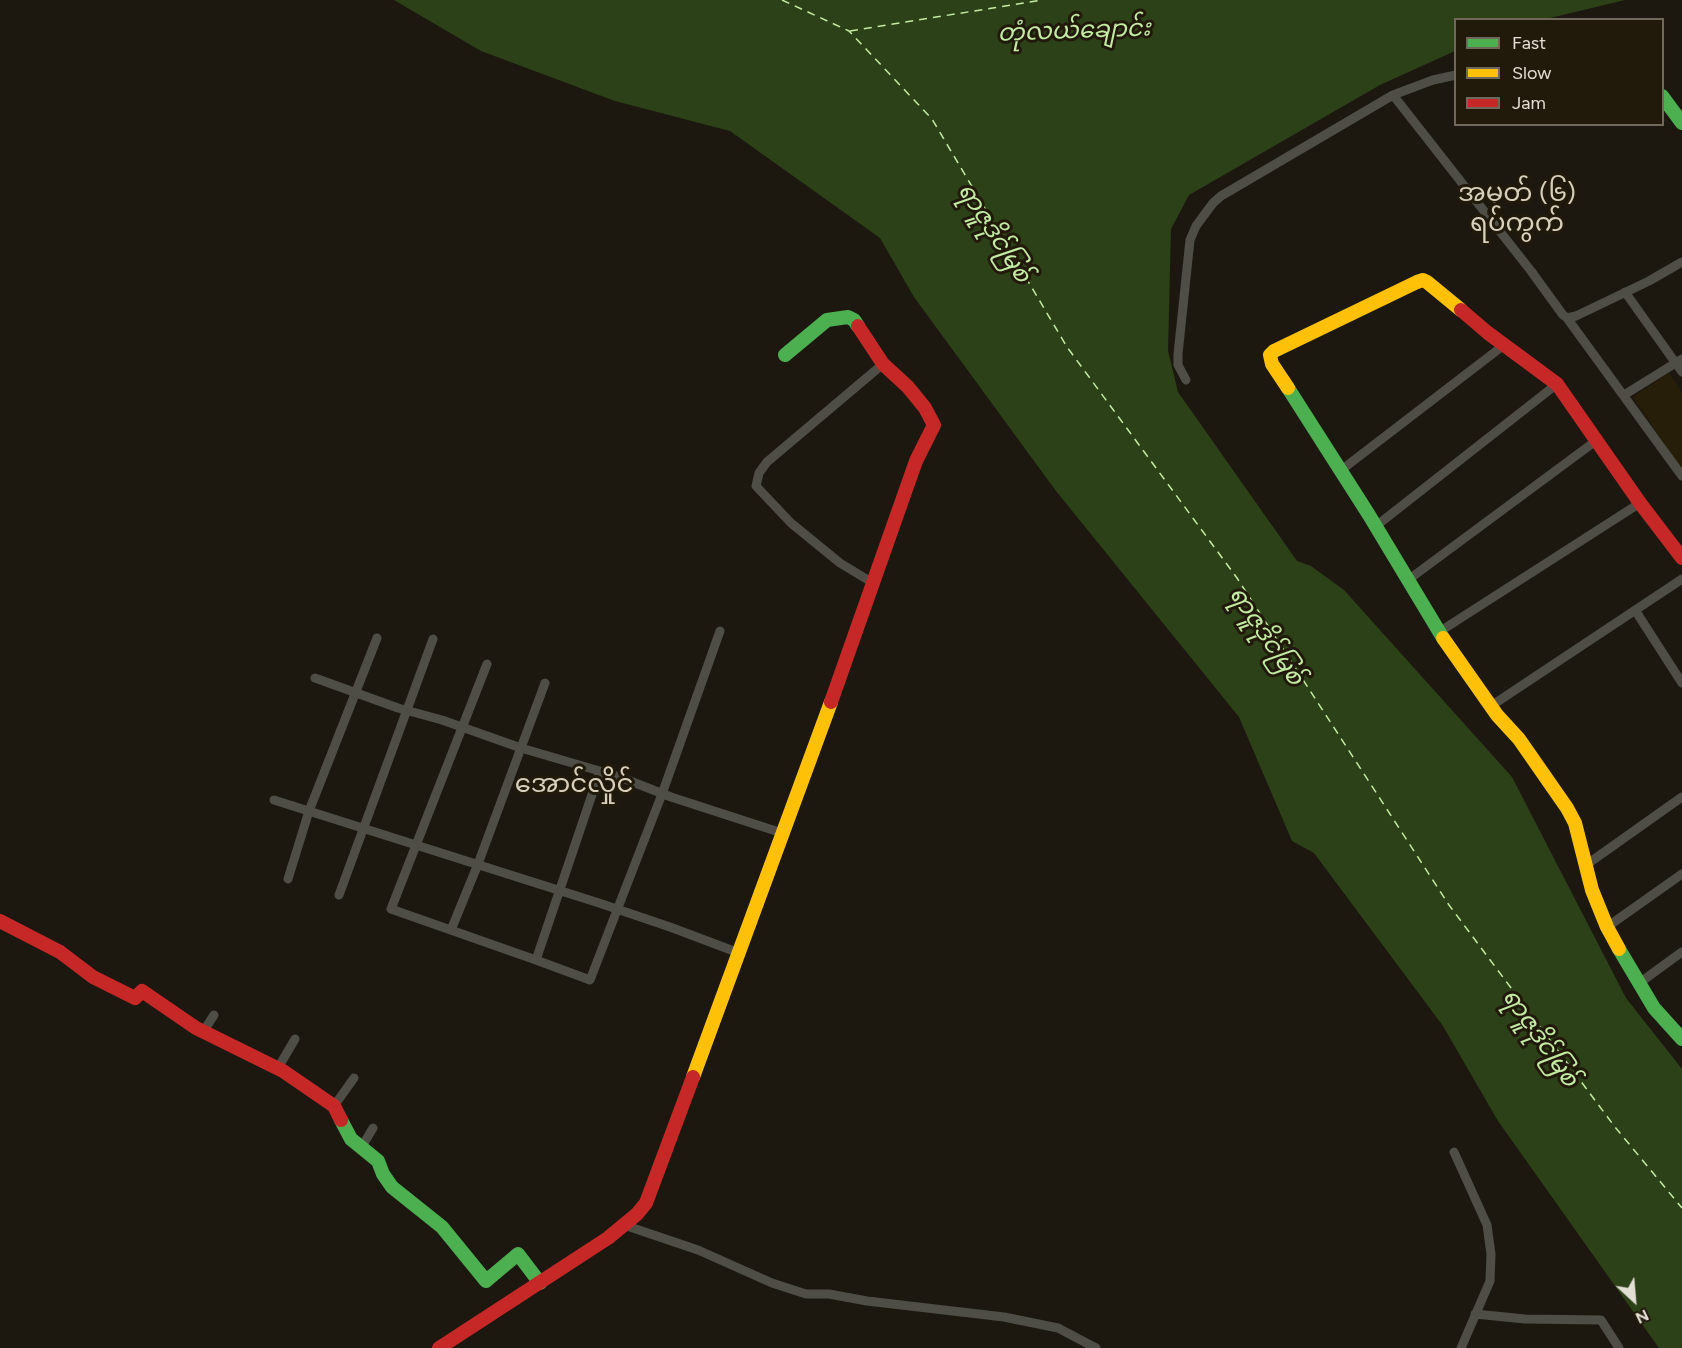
<!DOCTYPE html>
<html>
<head>
<meta charset="utf-8">
<style>
  body { margin:0 }
  #map { position:relative; width:1682px; height:1348px; overflow:hidden; background:#1c1810; font-family:Figtree,sans-serif }
  canvas { display:block }
  .legend { position:absolute; left:1454px; top:18px; width:210px; height:108px; box-sizing:border-box; background:#211a0b; border:2px solid #6f685b; margin:0; padding:8px 10px; list-style:none; font-size:18px; color:#e3ded4 }
  .legend li { display:flex; align-items:center; gap:12px; height:30px }
  .legend b { width:30px; border:2px solid #6f685b }
  .north { position:absolute; left:1604px; top:1270px; width:60px; height:60px; -webkit-text-stroke:4px #211a0b; paint-order:stroke; rotate:154deg; font-size:16px; font-weight:700; line-height:24px; text-align:center; color:#e3ded4 }
  .north::after { content:''; display:block; margin:auto; width:21px; height:27px; background:#e3ded4; clip-path:polygon(50% 0,100% 100%,50% 72%,0 100%) }
</style>
</head>
<body>
<div id="map">
<canvas width="1682" height="1348"></canvas>
<ul class="legend">
<li><b style="height:8px;background:#4caf50"></b>Fast</li>
<li><b style="height:8px;background:#ffc107"></b>Slow</li>
<li><b style="height:8px;background:#c62828"></b>Jam</li>
</ul>
<div class="north">N</div>
</div>
<script>
const ctx = document.querySelector('canvas').getContext('2d');
ctx.lineJoin = 'round';
function paint(path, color) { ctx.fillStyle = color; ctx.fill(path, 'evenodd'); }
const shape = rows => new Path2D(rows.map(r => 'M' + r).join(''));
function trace(path, color, width, dash) { ctx.strokeStyle = color; ctx.lineWidth = width; ctx.lineCap = dash ? 'butt' : 'round'; ctx.setLineDash(dash || []); ctx.stroke(path); }
function label(font, color, halo, rows, align = 'center') {
  ctx.font = font + ' Figtree,"Noto Sans Myanmar",sans-serif'; ctx.lineWidth = 6; ctx.setLineDash([]); ctx.textBaseline = 'middle'; ctx.strokeStyle = halo; ctx.fillStyle = color; for (const [text, x, y, turn = 0] of rows) {
    ctx.save(); ctx.translate(x, y); ctx.rotate((+turn || 0) * Math.PI / 180); ctx.textAlign = isNaN(turn) ? turn : align; if (halo) ctx.strokeText(text, 0, 0); ctx.fillText(text, 0, 0); ctx.restore();
  }
}
const built = shape([
  [1669,373,1682,392,1682,470,1633,397]
]);
const water = shape([
  [394,0,1625,0,1546,19,1456,20,1455,51,1380,85,1189,195,1171,229,1168,351,1178,392,1297,561,1311,566,1344,590,1512,777,1626,998,1682,1069,1682,1348,1659,1348,1498,1121,1443,1026,1314,853,1292,841,1239,717,1056,491,914,297,880,238,730,131,615,101,481,51]
]);
const ferry = shape([
  [782,0,849,31,932,119,1067,347,1237,578,1449,905,1615,1127,1682,1208],
  [850,31,1042,0]
]);
const street = shape([
  [1393,95,1531,271,1563,315,1567,318,1682,476],
  [1625,292,1682,372],
  [1567,318,1576,316,1649,281,1682,262],
  [1186,380,1178,365,1178,354,1190,240,1196,226,1213,203,1221,196,1393,95,1433,80,1456,75],
  [1624,395,1682,359],
  [1340,471,1504,345],
  [1376,526,1557,384],
  [1408,580,1597,440],
  [873,583,840,563,791,523,756,486,759,473,767,462,883,364],
  [1635,610,1682,683],
  [1439,632,1640,503],
  [487,664,391,909,536,960,600,771],
  [315,678,398,708,442,720,521,748,620,777,671,797,782,833],
  [1491,706,1682,579],
  [274,800,599,903,670,927,739,953],
  [1586,865,1682,797],
  [288,879,309,811,377,638],
  [339,895,433,639],
  [1607,927,1682,874],
  [451,930,478,864,545,683],
  [536,960,590,980,662,794,720,631],
  [1638,984,1682,952],
  [203,1032,214,1015],
  [278,1068,295,1039],
  [334,1106,354,1078],
  [361,1148,373,1128],
  [1454,1152,1487,1225,1491,1254,1490,1281,1461,1348],
  [624,1225,698,1250,772,1283,806,1294,829,1294,867,1301,1004,1317,1058,1328,1096,1348],
  [1475,1314,1525,1319,1601,1320,1619,1348]
]);
const fast = shape([
  [1662,96,1682,123],
  [785,355,827,320,848,317,854,320,858,326],
  [1288,388,1369,515,1443,638],
  [1619,949,1654,1008,1682,1039],
  [341,1120,351,1139,378,1161,383,1174,392,1187,442,1227,486,1281,518,1254,540,1283]
]);
const slow = shape([
  [1288,388,1272,364,1270,355,1274,351,1417,282,1423,280,1427,282,1461,310],
  [1443,638,1497,715,1519,739,1567,808,1575,823,1592,890,1607,927,1619,949],
  [693,1077,831,702]
]);
const jam = shape([
  [1461,310,1488,333,1557,384,1640,503,1682,558],
  [831,702,916,461,934,425,925,408,908,387,883,364,858,326],
  [0,921,60,952,93,977,135,998,142,991,196,1028,283,1071,334,1106,341,1120],
  [439,1348,608,1238,637,1214,646,1203,693,1077]
]);
const waterNames = [
  ["တုံလယ်ချောင်း",1074,31,-2],
  ["ရာဇူဒိုင်မြစ်",994,233,57],
  ["ရာဇူဒိုင်မြစ်",1266,636,56],
  ["ရာဇူဒိုင်မြစ်",1540,1038,55]
];
const quarterNames = [
  ["အမှတ် (၆)",1517,193],
  ["ရပ်ကွက်",1517,223],
  ["အောင်လှိုင်",574,784]
];
paint(built, '#271e0a');
paint(water, '#2d4118');
trace(ferry, '#c4eba3', 1.5, [8, 6]);
trace(street, '#4e4e46', 9);
trace(fast, '#4caf50', 14);
trace(slow, '#ffc107', 14);
trace(jam, '#c62828', 14);
label('italic 24px', '#c4eba3', '#211a0b', waterNames);
label('26px', '#d8cfbc', '#211a0b', quarterNames);
</script>
</body>
</html>
